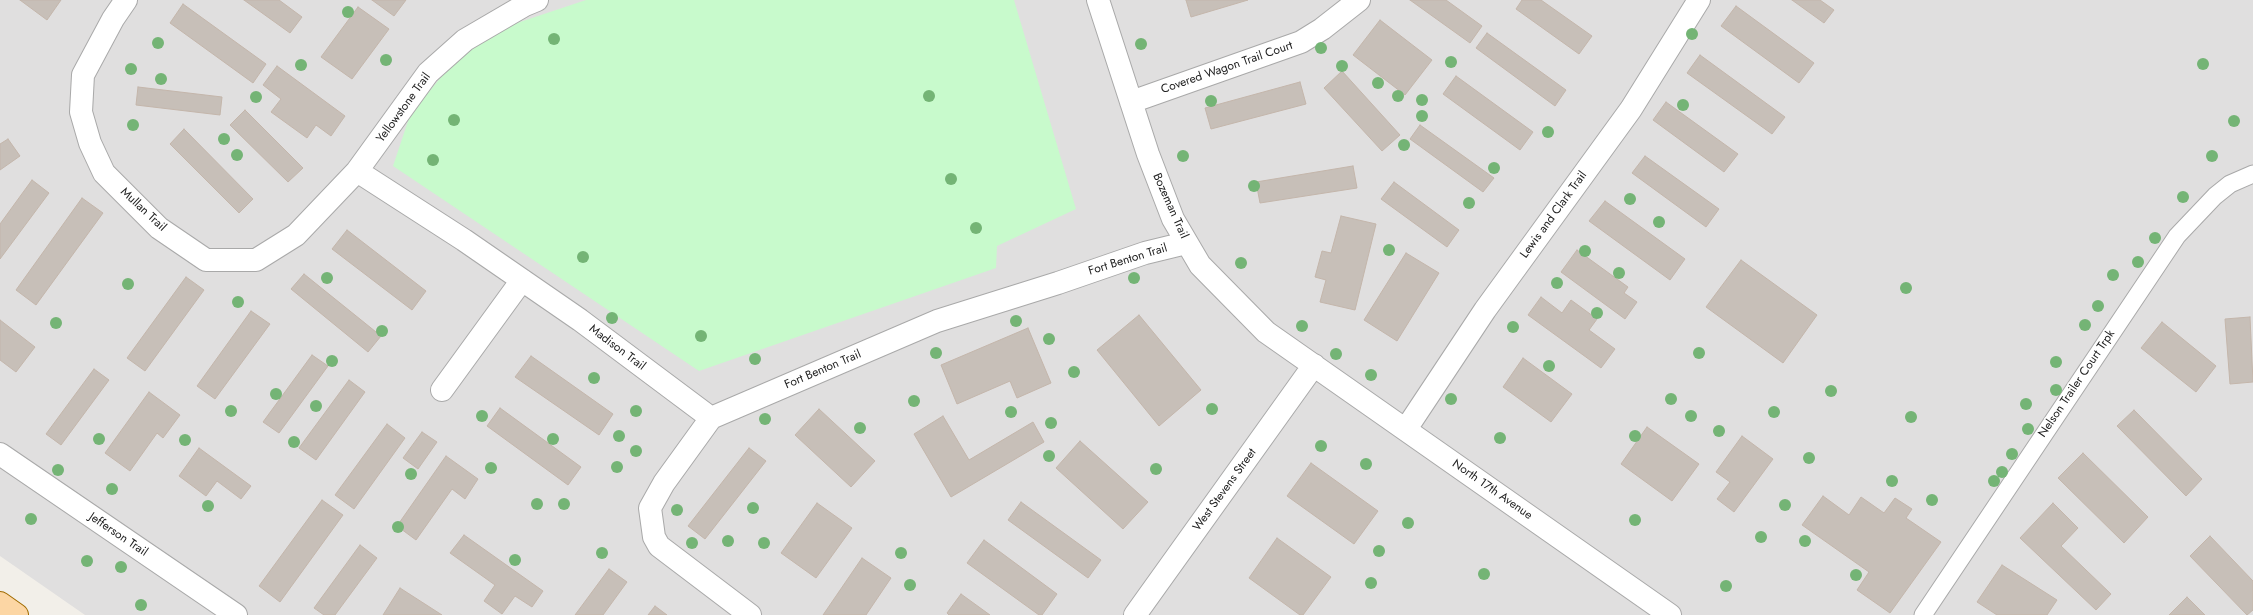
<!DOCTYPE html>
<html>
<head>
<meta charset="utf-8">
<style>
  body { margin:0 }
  canvas { display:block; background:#f2efe9 }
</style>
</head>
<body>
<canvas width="2253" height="615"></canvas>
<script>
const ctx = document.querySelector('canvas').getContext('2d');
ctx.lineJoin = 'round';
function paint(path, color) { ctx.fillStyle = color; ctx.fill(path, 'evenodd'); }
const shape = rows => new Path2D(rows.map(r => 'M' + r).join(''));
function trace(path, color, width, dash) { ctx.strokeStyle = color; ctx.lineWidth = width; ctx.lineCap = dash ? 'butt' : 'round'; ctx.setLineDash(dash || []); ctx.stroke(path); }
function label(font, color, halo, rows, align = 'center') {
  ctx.font = font + ' Jost,sans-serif'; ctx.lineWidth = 3; ctx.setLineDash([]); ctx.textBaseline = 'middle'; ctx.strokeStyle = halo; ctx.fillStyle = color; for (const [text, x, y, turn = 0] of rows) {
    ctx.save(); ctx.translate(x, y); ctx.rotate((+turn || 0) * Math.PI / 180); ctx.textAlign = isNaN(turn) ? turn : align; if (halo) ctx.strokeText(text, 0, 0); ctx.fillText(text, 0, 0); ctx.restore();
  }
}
const residential = shape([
  [0,0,2253,0,2253,615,85,615,0,556]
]);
const park = shape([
  [586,0,1014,0,1076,209,997,246,996,268,699,371,393,166,410,115,459,55,514,24]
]);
const building = shape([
  [20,0,61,0,47,20,20,0],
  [244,0,279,0,302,17,290,33,244,0],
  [372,0,406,0,394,16,372,0],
  [1186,0,1248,0,1191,17,1186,0],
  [1410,0,1446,0,1482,26,1470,43,1410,0],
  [1522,0,1541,0,1592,36,1579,54,1516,9,1522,0],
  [1792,0,1820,0,1834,10,1824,23,1792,0],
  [183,4,266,64,253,83,170,23,183,4],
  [1736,6,1814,63,1799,83,1721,26,1736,6],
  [358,7,389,29,352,79,321,57,358,7],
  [1380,20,1432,60,1405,95,1353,55,1380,20],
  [1487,33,1566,90,1555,106,1476,48,1487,33],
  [1700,55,1785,117,1772,134,1687,73,1700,55],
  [277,66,345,116,331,136,316,125,307,138,271,112,281,99,263,85,277,66],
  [1342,71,1400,135,1382,151,1324,88,1342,71],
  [1456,76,1533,132,1520,150,1443,94,1456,76],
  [1300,82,1306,104,1211,129,1205,108,1300,82],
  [138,87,222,97,220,115,136,105,138,87],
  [1666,102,1738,154,1724,172,1653,120,1666,102],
  [245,110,303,168,288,182,230,125,245,110],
  [1420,125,1494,178,1483,192,1410,139,1420,125],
  [184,129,253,199,239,213,170,144,184,129],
  [8,139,20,156,0,170,0,144,8,139],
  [1645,156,1719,209,1706,227,1632,173,1645,156],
  [1353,166,1357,188,1260,203,1256,182,1353,166],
  [32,180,49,193,0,259,0,224,32,180],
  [1394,182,1459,230,1447,247,1381,199,1394,182],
  [82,198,103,213,36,305,16,290,82,198],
  [1605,201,1685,259,1670,280,1589,221,1605,201],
  [1341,216,1376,224,1355,310,1320,302,1326,280,1315,277,1322,251,1331,253,1341,216],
  [347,230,426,291,412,310,332,249,347,230],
  [1577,250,1628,287,1624,293,1637,302,1625,319,1561,272,1577,250],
  [1406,253,1439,273,1397,341,1364,320,1406,253],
  [1741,260,1817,315,1783,363,1706,307,1741,260],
  [304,274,381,336,368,352,291,289,304,274],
  [186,277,204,290,145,371,127,358,186,277],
  [1541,297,1562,313,1571,300,1597,319,1589,330,1615,349,1601,368,1528,315,1541,297],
  [251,311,270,324,215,399,197,386,251,311],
  [1139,315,1201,390,1159,426,1097,350,1139,315],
  [2250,317,2253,382,2230,384,2225,319,2250,317],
  [0,320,35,347,16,372,0,360,0,320],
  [2162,322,2216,366,2196,392,2141,348,2162,322],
  [1028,328,1051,383,1017,398,1010,381,957,404,941,365,1028,328],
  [312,355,328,366,279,433,263,422,312,355],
  [531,356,613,414,599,435,515,377,531,356],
  [1523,358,1572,394,1551,422,1503,387,1523,358],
  [94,369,109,380,61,445,46,434,94,369],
  [349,380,365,392,316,460,299,448,349,380],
  [149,392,180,415,163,438,157,433,130,471,105,453,149,392],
  [500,408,581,467,568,485,487,426,500,408],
  [819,409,875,461,851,487,795,435,819,409],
  [2134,410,2202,479,2186,496,2117,426,2134,410],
  [943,416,969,460,1033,422,1044,442,951,497,914,434,943,416],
  [387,424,405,438,354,509,335,495,387,424],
  [1647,427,1699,464,1672,501,1621,464,1647,427],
  [422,432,437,442,418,469,403,458,422,432],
  [1742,436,1773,459,1734,512,1717,499,1730,482,1716,472,1742,436],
  [1080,441,1148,502,1123,529,1056,468,1080,441],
  [199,448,251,486,241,499,217,481,206,496,179,476,199,448],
  [749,448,766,461,705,539,688,526,749,448],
  [2083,453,2148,517,2124,543,2058,478,2083,453],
  [446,456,478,479,465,499,452,489,416,540,397,526,446,456],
  [1311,463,1378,511,1354,544,1287,496,1311,463],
  [1823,496,1849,515,1861,497,1884,513,1895,498,1912,509,1906,518,1941,542,1890,613,1857,590,1869,572,1802,525,1823,496],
  [322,500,343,515,280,602,259,586,322,500],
  [1021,502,1101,560,1088,578,1008,520,1021,502],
  [817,503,852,528,816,578,781,553,817,503],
  [2053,503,2078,528,2061,546,2111,594,2096,610,2020,538,2053,503],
  [464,535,543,591,532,607,515,596,502,614,484,601,495,585,450,553,464,535],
  [2210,536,2253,581,2253,610,2247,615,2190,556,2210,536],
  [1277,538,1331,577,1303,615,1300,615,1249,578,1277,538],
  [984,540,1057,594,1042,615,1039,615,967,563,984,540],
  [360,545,377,558,335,615,324,615,314,608,360,545],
  [862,558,891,578,866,615,823,615,862,558],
  [2002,565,2057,600,2047,615,1997,615,1977,602,2002,565],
  [609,569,627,582,603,615,575,615,609,569],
  [400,588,442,615,383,615,400,588],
  [961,594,990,615,949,615,947,613,961,594],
  [2187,597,2205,615,2169,615,2187,597],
  [655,606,667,615,648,615,655,606]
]);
const lane = shape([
  [1923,615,2177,236,2215,196,2230,184,2253,174]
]);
const street = shape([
  [126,0,113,19,83,75,81,112,90,143,104,173,159,228,206,260,256,260,296,235,357,171,428,73,465,40,525,5,537,0],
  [1098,0,1148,154,1173,219,1200,265,1266,332,1670,615],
  [1131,102,1301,42,1322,29,1359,0],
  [357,171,464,240,580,320,711,418],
  [442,390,522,280],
  [1406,429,1485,310,1631,109,1699,0],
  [0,454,236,615],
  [750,615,659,546,654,537,650,508,664,483,711,418,937,321,1058,283,1145,253,1186,243],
  [1135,615,1314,365]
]);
const primary = shape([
  [0,603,17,615]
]);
const trees = [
  [348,12],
  [1692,34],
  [554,39],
  [158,43],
  [1141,44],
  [1321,48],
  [386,60],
  [1451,62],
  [2203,64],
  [301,65],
  [1342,66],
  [131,69],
  [161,79],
  [1378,83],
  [929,96],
  [1398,96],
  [256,97],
  [1422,100],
  [1211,101],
  [1683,105],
  [1422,116],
  [454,120],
  [2234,121],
  [133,125],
  [1548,132],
  [224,139],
  [1404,145],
  [237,155],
  [1183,156],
  [2212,156],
  [433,160],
  [1494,168],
  [951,179],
  [1254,186],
  [2183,197],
  [1630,199],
  [1469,203],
  [1659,222],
  [976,228],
  [2155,238],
  [1389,250],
  [1585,251],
  [583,257],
  [2138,262],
  [1241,263],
  [1619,273],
  [2113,275],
  [327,278],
  [1134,278],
  [1557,283],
  [128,284],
  [1906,288],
  [238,302],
  [2098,306],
  [1597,313],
  [612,318],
  [1016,321],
  [56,323],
  [2085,325],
  [1302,326],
  [1513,327],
  [382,331],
  [701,336],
  [1049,339],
  [936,353],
  [1699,353],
  [1336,354],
  [755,359],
  [332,361],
  [2056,362],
  [1549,366],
  [1074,372],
  [1371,375],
  [594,378],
  [2056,390],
  [1831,391],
  [276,394],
  [1451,399],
  [1671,399],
  [914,401],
  [2026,404],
  [316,406],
  [1212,409],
  [231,411],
  [636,411],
  [1011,412],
  [1774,412],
  [482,416],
  [1691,416],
  [1911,417],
  [765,419],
  [1051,423],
  [860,428],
  [2028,429],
  [1719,431],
  [619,436],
  [1635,436],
  [1500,438],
  [99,439],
  [553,439],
  [185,440],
  [294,442],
  [1321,446],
  [636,451],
  [2012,454],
  [1049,456],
  [1809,458],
  [1366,464],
  [617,467],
  [491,468],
  [1156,469],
  [58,470],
  [2002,472],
  [411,474],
  [1892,481],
  [1994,481],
  [112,489],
  [1932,500],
  [537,504],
  [564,504],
  [1785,505],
  [208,506],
  [753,508],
  [677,510],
  [31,519],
  [1635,520],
  [1408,523],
  [398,527],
  [1761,537],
  [728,541],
  [1805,541],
  [692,543],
  [764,543],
  [1379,551],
  [602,553],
  [901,553],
  [515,560],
  [87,561],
  [121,567],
  [1484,574],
  [1856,575],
  [1371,583],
  [910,585],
  [1726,586],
  [141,605]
];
const streetNames = [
  ["Covered Wagon Trail Court",1227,68,-19],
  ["Yellowstone Trail",404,108,-54],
  ["Bozeman Trail",1170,206,66],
  ["Mullan Trail",143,210,43],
  ["Lewis and Clark Trail",1554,215,-54],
  ["Fort Benton Trail",1128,260,-17],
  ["Madison Trail",617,348,37],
  ["Fort Benton Trail",823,370,-23],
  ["Nelson Trailer Court Trpk",2077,384,-56],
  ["West Stevens Street",1225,490,-54],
  ["North 17th Avenue",1492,490,35],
  ["Jefferson Trail",118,535,34]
];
paint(residential, '#e0dfdf');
paint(park, '#c8facc');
paint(building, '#c7bfb8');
trace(building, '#c4b6ab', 1);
trace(lane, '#a9a9a9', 19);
trace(street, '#a9a9a9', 24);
trace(primary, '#a06b00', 24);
trace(lane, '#fff', 17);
trace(street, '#fff', 22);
trace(primary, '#fcd6a4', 22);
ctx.fillStyle = '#74b475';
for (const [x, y] of trees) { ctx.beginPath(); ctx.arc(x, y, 6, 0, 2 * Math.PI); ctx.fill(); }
label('12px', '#222', '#fff', streetNames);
</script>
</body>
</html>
